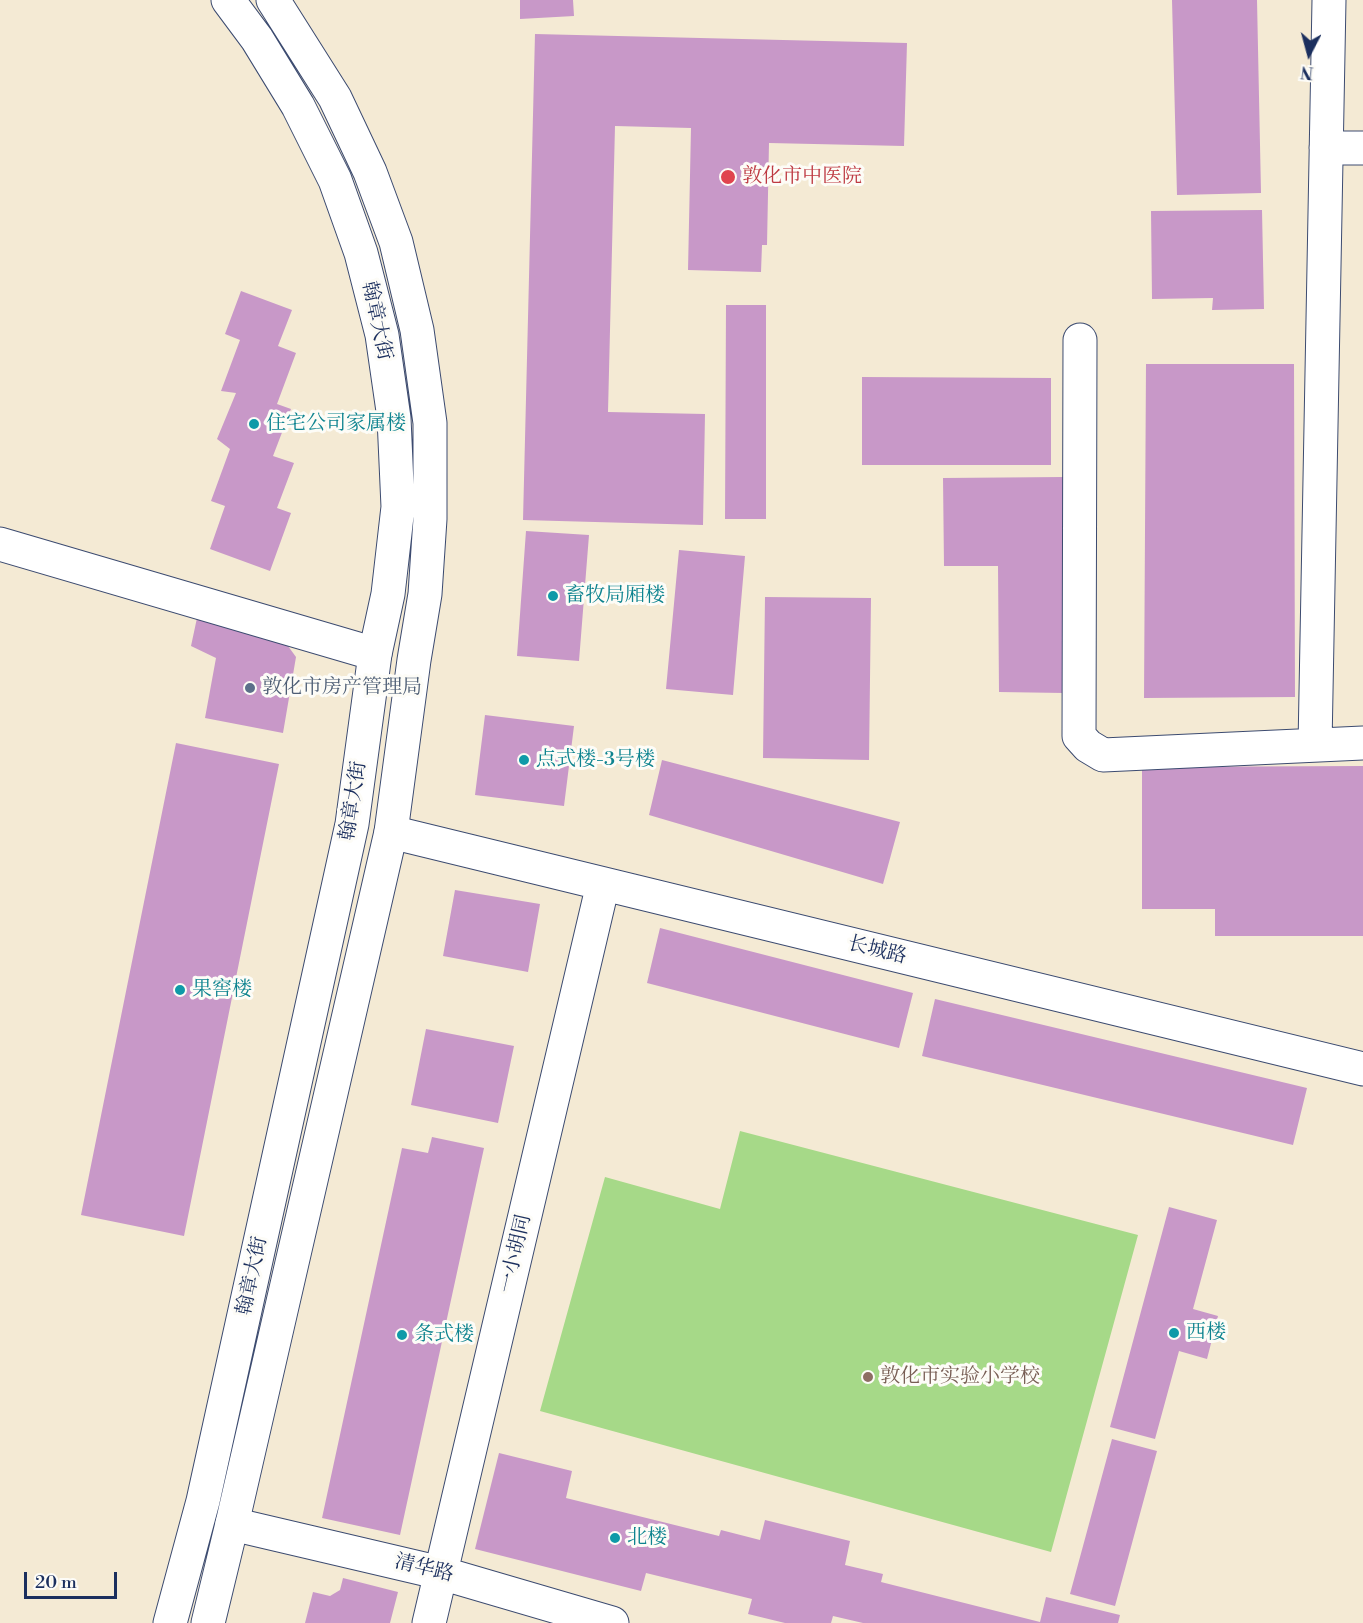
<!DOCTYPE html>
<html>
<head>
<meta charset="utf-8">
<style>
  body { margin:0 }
  #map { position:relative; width:1363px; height:1623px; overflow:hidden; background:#f4ead4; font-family:"Libre Bodoni",serif }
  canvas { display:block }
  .north { position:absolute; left:1279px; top:24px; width:60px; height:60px; -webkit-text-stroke:4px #fdfcf7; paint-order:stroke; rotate:186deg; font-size:16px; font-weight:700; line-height:24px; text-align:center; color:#1b2f5e }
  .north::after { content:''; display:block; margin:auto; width:21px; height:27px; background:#1b2f5e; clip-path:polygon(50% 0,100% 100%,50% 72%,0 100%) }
  .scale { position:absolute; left:24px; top:1572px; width:93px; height:27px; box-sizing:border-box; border:3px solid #1b2f5e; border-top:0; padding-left:8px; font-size:18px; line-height:21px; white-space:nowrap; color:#1b2f5e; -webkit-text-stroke:4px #fdfcf7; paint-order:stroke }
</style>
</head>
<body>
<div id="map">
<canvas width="1363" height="1623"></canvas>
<div class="north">N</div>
<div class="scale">20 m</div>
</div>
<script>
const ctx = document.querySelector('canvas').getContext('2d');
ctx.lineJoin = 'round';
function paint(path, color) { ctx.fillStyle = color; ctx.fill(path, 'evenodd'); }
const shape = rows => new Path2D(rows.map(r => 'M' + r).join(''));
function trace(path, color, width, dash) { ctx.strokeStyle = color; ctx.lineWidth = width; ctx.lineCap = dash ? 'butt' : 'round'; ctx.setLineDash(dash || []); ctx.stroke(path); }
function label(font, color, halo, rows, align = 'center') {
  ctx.font = font + ' "Libre Bodoni","Noto Serif SC",serif'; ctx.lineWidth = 6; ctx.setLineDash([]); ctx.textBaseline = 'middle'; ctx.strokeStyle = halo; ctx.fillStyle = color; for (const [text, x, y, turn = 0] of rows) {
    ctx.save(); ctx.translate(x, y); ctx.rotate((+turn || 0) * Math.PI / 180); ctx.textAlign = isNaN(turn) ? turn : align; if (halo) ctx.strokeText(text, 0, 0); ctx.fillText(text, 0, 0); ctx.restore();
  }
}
const green = shape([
  [740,1131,1138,1235,1051,1552,540,1411,605,1177,720,1209]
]);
const building = shape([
  [520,0,573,0,574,16,520,19],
  [1172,0,1257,0,1261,193,1177,195],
  [535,34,907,43,904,146,769,143,767,245,762,245,761,272,688,270,691,128,615,126,608,412,705,414,703,525,523,520],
  [1262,210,1264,309,1212,310,1213,298,1152,299,1151,211],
  [241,291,292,310,278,346,296,353,277,404,291,409,273,456,294,463,277,508,291,513,270,571,210,549,225,506,211,501,230,449,217,439,236,393,221,391,240,340,225,334],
  [726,305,766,305,766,519,725,519],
  [1146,364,1294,364,1295,697,1144,698],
  [862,377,1051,378,1051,465,862,465],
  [1063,477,1064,693,999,692,998,566,944,566,943,478],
  [526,531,589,535,579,661,517,656],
  [679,550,745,556,733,695,666,689],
  [765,597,871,598,869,760,763,758],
  [197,618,280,635,296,657,283,733,205,718,216,658,191,646],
  [485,715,574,726,564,806,475,795],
  [176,743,279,764,184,1236,81,1215],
  [662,760,900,822,883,884,649,815],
  [1363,766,1363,936,1215,936,1215,909,1142,909,1142,767],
  [455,890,540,904,528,972,443,956],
  [660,928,913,993,899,1048,647,983],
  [935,999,1307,1088,1293,1145,922,1056],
  [426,1029,514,1046,498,1123,411,1105],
  [432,1137,484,1148,400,1535,322,1518,402,1148,428,1153],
  [1169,1207,1217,1220,1193,1309,1218,1316,1207,1359,1179,1351,1155,1439,1110,1427],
  [1112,1439,1157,1451,1115,1606,1070,1594],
  [499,1453,572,1471,566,1498,719,1536,721,1530,760,1540,765,1520,850,1541,845,1565,883,1574,881,1582,1040,1622,1046,1597,1120,1615,1118,1623,863,1623,833,1616,831,1623,785,1623,748,1614,752,1599,646,1573,641,1591,475,1549],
  [343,1578,398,1592,390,1623,305,1623,313,1592,330,1596,340,1590]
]);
const minor = shape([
  [1326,148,1363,148],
  [1080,340,1079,736,1088,746,1103,755,1363,743],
  [0,544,375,654],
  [1315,745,1329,0],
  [391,832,1363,1069],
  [232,1524,441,1573,612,1623],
  [429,1623,603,884]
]);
const major = shape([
  [170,1623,203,1501,352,824,375,654,388,594,398,507,394,418,382,335,361,253,335,180,298,106,257,39,228,0],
  [208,1623,232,1524,391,832,414,660,425,594,430,519,430,423,417,330,396,242,370,172,335,98,273,0]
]);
const markers = [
  [728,177,8,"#e0444e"],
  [254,424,6,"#0f9aa8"],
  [553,596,6,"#0f9aa8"],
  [250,688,6,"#5c6f8a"],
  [524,760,6,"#0f9aa8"],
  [180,990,6,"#0f9aa8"],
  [1174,1333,6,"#0f9aa8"],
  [402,1335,6,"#0f9aa8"],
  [868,1377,6,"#8d6e63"],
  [615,1538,6,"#0f9aa8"]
];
const healthNames = [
  ["敦化市中医院",742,177]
];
const streetNames = [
  ["翰章大街",376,321,78],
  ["翰章大街",354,801,-81],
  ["长城路",877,951,14],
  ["一小胡同",516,1254,-77],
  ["翰章大街",253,1276,-78],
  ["清华路",424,1569,14]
];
const cultureNames = [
  ["住宅公司家属楼",266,424],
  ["畜牧局厢楼",565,596],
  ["点式楼-3号楼",536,760],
  ["果窖楼",192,990],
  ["西楼",1186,1333],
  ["条式楼",414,1335],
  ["北楼",627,1538]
];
const serviceNames = [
  ["敦化市房产管理局",262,688]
];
const educationNames = [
  ["敦化市实验小学校",880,1377]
];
paint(green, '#a6d988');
paint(building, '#c898c8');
trace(minor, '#3c4b70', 35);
trace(major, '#3c4b70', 35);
trace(minor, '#fff', 33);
trace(major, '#fff', 33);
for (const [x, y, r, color] of markers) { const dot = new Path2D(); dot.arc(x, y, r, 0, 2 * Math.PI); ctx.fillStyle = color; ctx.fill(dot); trace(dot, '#fdfcf7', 2); }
label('20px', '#be3a42', '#fdfcf7', healthNames, 'left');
label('20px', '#1b2f5e', '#fdfcf7', streetNames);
label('20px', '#0d838f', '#fdfcf7', cultureNames, 'left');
label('20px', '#4e5e75', '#fdfcf7', serviceNames, 'left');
label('20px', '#785e54', '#fdfcf7', educationNames, 'left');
</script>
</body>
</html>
